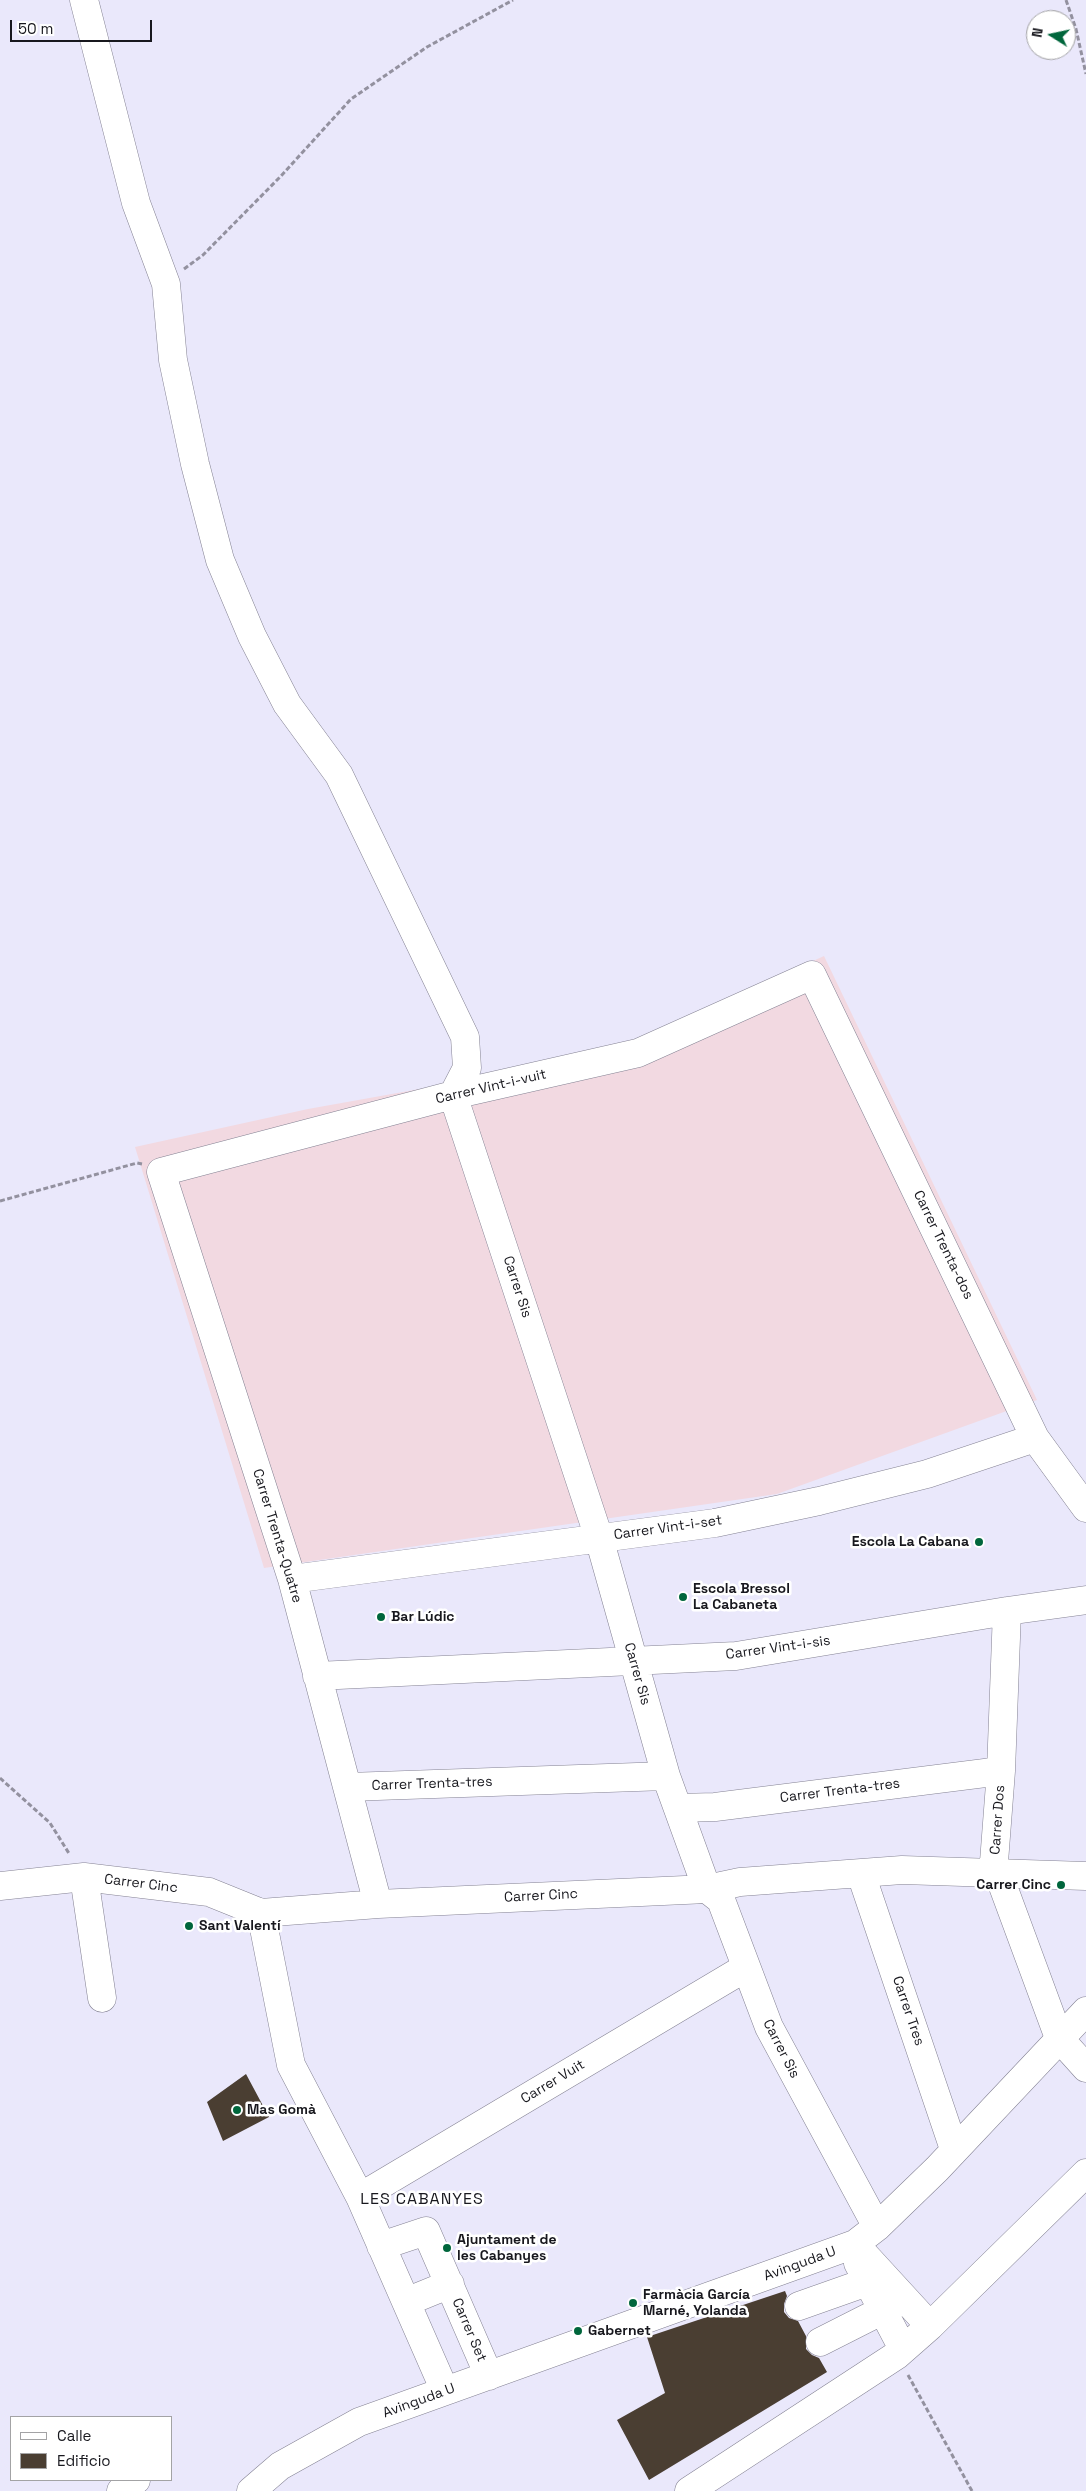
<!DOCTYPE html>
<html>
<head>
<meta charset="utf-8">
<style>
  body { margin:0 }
  #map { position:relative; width:1086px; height:2491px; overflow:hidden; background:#eae8fb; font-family:"Space Grotesk",sans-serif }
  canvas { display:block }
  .legend { position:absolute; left:10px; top:2416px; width:162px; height:65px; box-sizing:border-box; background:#fff; border:1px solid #a3a3a5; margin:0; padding:6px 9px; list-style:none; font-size:15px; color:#18181e }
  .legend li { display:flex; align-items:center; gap:10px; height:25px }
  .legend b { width:25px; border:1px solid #a3a3a5 }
  .north { position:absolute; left:1026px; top:10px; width:50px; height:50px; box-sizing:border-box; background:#fff; border:1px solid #a3a3a5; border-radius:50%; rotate:280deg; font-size:14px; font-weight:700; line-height:20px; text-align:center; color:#18181e }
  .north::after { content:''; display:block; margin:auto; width:18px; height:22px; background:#00663c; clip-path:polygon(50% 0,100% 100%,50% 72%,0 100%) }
  .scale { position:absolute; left:10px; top:20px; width:142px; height:22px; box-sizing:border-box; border:2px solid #18181e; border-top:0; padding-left:6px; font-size:15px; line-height:18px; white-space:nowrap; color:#18181e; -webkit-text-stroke:4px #fff; paint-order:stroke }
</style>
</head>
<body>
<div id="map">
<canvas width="1086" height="2491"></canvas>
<ul class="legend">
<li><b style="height:6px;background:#fff"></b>Calle</li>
<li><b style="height:14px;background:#4a3e32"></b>Edificio</li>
</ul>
<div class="north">N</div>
<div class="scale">50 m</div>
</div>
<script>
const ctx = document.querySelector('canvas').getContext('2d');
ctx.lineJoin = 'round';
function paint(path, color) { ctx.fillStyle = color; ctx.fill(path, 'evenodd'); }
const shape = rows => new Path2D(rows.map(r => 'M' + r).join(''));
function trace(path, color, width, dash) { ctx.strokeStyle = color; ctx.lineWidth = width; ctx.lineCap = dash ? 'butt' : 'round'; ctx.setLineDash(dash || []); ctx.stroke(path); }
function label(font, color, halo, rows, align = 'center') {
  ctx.font = font + ' "Space Grotesk",sans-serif'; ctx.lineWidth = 5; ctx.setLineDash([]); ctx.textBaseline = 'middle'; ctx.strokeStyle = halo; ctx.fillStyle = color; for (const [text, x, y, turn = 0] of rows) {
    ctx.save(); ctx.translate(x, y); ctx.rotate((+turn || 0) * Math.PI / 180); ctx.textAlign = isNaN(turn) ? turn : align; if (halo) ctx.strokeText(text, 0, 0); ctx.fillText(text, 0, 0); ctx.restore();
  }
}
const industrial = shape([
  [824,956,1037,1400,777,1494,264,1568,135,1147,308,1109,604,1056]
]);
const building = shape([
  [246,2074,269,2117,223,2141,207,2102],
  [785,2291,787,2296,784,2304,784,2312,789,2318,798,2321,806,2336,806,2349,812,2355,819,2358,827,2372,649,2480,617,2420,665,2393,647,2337]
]);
const path = shape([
  [1066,0,1076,29,1086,74],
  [184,269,203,255,281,176,351,99,427,47,513,0],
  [0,1201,137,1163,142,1164],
  [0,1778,50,1823,70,1855],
  [908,2375,972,2491]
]);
const minor = shape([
  [84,0,136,203,166,284,173,360,195,464,220,560,252,636,287,704,339,775,465,1037,467,1068,453,1095],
  [453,1095,599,1538,666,1776,707,1889,721,1900,769,2027,877,2227],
  [292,1579,715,1523,819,1501,927,1474,1035,1438],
  [1007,1611,1001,1771,994,1862,1059,2038,1086,2068],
  [317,1676,736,1656,1007,1611,1086,1600],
  [348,1787,666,1776],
  [678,1808,715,1807,1001,1771],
  [861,1874,954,2149],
  [84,1877,102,1998],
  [0,1886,84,1877,209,1892,261,1913,378,1904,707,1889,740,1882,902,1870,1086,1876],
  [378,1904,292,1579,161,1172,453,1095,638,1053,812,975,1035,1438,1086,1508],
  [261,1913,291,2065,360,2197,445,2391],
  [360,2197,745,1968],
  [855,2244,858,2263,903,2349],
  [381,2246,426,2231,489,2376],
  [863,2253,930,2326],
  [406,2302,450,2284],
  [799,2306,867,2282,882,2274],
  [820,2342,897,2303],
  [121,2491,136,2480],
  [251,2491,280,2466,359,2422,855,2244,877,2227,937,2169,1086,2011],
  [689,2491,897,2355,930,2326,1086,2173]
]);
const markers = [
  [979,1542,5,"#00663c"],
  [683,1597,5,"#00663c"],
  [381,1617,5,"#00663c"],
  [1061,1885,5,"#00663c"],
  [189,1926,5,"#00663c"],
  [237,2110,5,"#00663c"],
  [447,2248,5,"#00663c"],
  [633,2303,5,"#00663c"],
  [578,2331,5,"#00663c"]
];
const streetNames = [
  ["Carrer Vint-i-vuit",491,1087,-13],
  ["Carrer Trenta-dos",943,1245,64],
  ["Carrer Sis",517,1287,72],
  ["Carrer Vint-i-set",668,1528,-8],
  ["Carrer Trenta-Quatre",277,1536,73],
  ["Carrer Vint-i-sis",778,1648,-8],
  ["Carrer Sis",637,1674,74],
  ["Carrer Trenta-tres",432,1784,-2],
  ["Carrer Trenta-tres",840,1791,-7],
  ["Carrer Dos",998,1820,-86],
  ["Carrer Cinc",141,1884,7],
  ["Carrer Cinc",541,1896,-3],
  ["Carrer Tres",908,2011,71],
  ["Carrer Sis",781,2049,63],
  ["Carrer Vuit",553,2082,-31],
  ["Avinguda U",800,2264,-20],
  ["Carrer Set",469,2330,67],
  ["Avinguda U",419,2401,-20]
];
const poiNames = [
  ["Escola La Cabana",969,1542,"right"],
  ["Escola Bressol",693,1589],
  ["La Cabaneta",693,1605],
  ["Bar Lúdic",391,1617],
  ["Carrer Cinc",1051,1885,"right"],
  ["Sant Valentí",199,1926],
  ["Mas Gomà",247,2110],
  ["Ajuntament de",457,2240],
  ["les Cabanyes",457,2256],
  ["Farmàcia García",643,2295],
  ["Marné, Yolanda",643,2311],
  ["Gabernet",588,2331]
];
const quarterNames = [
  ["LES CABANYES",422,2200]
];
paint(industrial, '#f2d9e1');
paint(building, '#4a3e32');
trace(minor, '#848293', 29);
trace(path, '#93919f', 3, [5, 2.5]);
trace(minor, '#fff', 28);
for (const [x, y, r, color] of markers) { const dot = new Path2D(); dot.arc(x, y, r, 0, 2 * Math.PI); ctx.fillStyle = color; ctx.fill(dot); trace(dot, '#fff', 2); }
label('14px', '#18181e', '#fff', streetNames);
label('bold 14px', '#18181e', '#fff', poiNames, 'left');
ctx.letterSpacing = '1px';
label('16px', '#18181e', '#fff', quarterNames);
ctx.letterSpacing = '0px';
</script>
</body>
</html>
